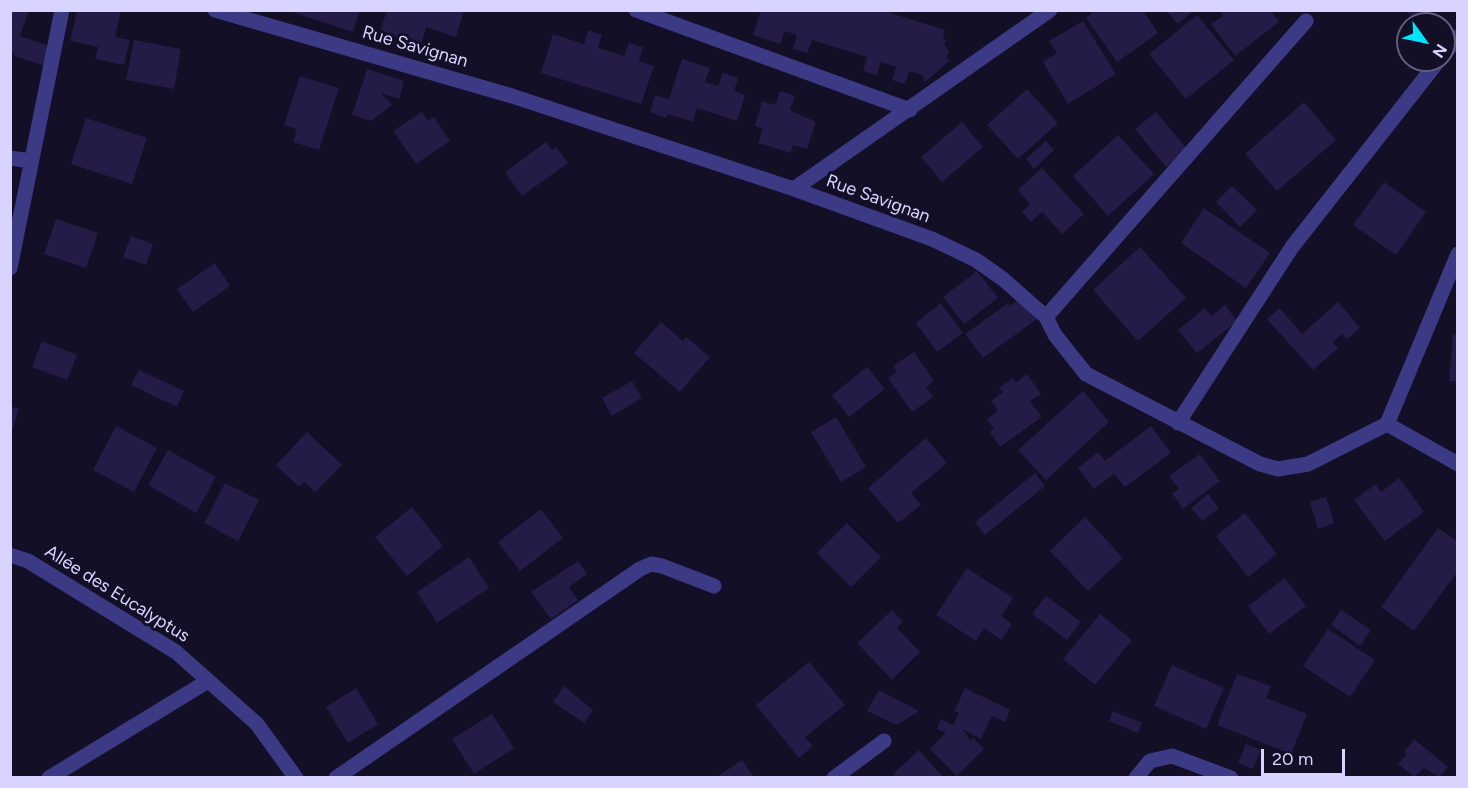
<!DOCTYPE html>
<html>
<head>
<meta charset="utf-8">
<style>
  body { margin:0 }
  #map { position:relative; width:1468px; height:788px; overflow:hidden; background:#130f26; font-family:Figtree,sans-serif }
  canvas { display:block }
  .frame { position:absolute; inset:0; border:12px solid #d9d4ff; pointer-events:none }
  .north { position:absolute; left:1396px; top:12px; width:60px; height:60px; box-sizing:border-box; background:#130f26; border:2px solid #625e7d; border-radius:50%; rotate:123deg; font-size:16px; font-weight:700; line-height:24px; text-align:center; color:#d9d4ff }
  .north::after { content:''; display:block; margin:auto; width:21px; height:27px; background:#00e5ff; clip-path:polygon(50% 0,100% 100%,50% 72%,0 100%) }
  .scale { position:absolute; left:1261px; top:749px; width:84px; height:27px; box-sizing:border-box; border:3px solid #d9d4ff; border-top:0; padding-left:8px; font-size:18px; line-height:21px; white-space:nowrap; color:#d9d4ff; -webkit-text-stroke:4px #130f26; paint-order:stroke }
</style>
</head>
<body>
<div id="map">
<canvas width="1468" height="788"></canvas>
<div class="frame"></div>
<div class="north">N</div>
<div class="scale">20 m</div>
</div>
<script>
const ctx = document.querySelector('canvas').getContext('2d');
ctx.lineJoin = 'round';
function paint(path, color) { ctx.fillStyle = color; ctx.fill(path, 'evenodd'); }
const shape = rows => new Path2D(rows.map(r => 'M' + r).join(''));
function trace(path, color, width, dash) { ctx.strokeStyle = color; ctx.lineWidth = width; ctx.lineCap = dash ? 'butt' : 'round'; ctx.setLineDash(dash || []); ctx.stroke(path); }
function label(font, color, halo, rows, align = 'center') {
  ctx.font = font + ' Figtree,sans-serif'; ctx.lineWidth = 6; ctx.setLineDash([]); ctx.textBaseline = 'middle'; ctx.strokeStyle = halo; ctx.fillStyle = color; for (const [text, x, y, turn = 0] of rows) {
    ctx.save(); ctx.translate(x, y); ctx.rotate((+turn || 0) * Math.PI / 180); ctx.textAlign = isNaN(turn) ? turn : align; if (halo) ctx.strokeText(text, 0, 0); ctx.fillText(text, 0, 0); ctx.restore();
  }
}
const building = shape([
  [10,10,29,10,20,36,49,46,45,66,14,56,14,53,10,52],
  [77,10,121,11,115,37,130,40,124,65,95,59,98,47,70,41],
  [286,10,360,10,353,32],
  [387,10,464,10,456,37,426,27,421,45,380,32],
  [761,10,881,10,945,30,943,39,946,40,944,44,949,51,946,59,950,60,925,82,922,75,909,71,905,84,892,80,896,67,881,62,877,75,863,71,867,57,812,40,807,53,793,49,797,35,785,31,780,44,753,35],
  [1096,10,1143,10,1158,33,1117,62,1086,18],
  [1166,10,1194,10,1178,24],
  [1219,10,1270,10,1279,22,1235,56,1211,24,1223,16],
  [1405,10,1428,10,1418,22],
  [1197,15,1234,60,1186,99,1149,54],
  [1083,21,1116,74,1068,104,1043,62,1057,53,1049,41],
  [588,30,602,35,598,48,624,56,629,43,643,47,639,61,654,66,641,104,541,73,553,34,584,44],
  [134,40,181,49,174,89,126,80],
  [682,59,710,68,705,82,718,86,723,73,738,78,734,91,745,95,737,121,697,108,693,122,668,114,666,118,650,112,655,95,669,99],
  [367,69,404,81,399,99,381,93,392,105,371,121,352,115],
  [300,76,339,88,319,150,293,142,297,129,284,125],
  [1027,89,1058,123,1018,159,987,125],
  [780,91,795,96,790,110,816,122,807,149,793,145,791,153,758,143,763,129,755,126,762,101,775,105],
  [1304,102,1336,140,1277,191,1245,154],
  [422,112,428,121,434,117,450,141,416,164,393,131],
  [1156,112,1188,150,1166,167,1135,129],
  [86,118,147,138,132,184,71,164],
  [962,122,983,147,942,182,921,157],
  [1118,135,1154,174,1108,216,1073,176],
  [1046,141,1054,150,1034,169,1026,159],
  [546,142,552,150,556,147,568,163,522,196,505,172],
  [1042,168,1084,214,1062,234,1042,212,1031,222,1022,212,1030,204,1018,190],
  [1384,182,1426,212,1396,255,1353,225],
  [1232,186,1257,210,1240,227,1216,202],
  [1204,208,1270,253,1246,288,1181,243],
  [56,219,98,233,86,268,44,254],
  [131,236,153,244,146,265,123,257],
  [1140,247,1186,298,1138,341,1093,290],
  [215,263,230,286,193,312,177,289],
  [977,271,998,298,964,324,943,297],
  [1021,298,1037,319,983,358,965,334,1008,303,1010,306],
  [1338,302,1360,328,1347,339,1342,334,1333,342,1338,348,1313,370,1267,319,1280,308,1302,334],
  [941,303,963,333,937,352,916,323],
  [1225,305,1237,321,1197,353,1178,330,1205,308,1211,316],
  [661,322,683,341,686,337,710,357,680,392,634,353],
  [1453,335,1458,335,1458,382,1449,381],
  [42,341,77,355,67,380,32,367],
  [914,352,934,381,926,387,933,397,912,412,888,378,897,372,893,366],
  [867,367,885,389,849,417,832,395],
  [139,370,184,391,177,407,131,385],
  [1027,374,1041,394,1030,401,1042,417,1000,447,990,432,994,429,987,419,998,411,991,401,1003,392,999,388,1013,378,1016,382],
  [632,381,642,398,612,416,602,398],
  [1083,391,1109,422,1046,480,1018,450],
  [10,406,19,409,11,435,10,435],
  [836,417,866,467,841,482,811,432],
  [116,426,157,448,134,492,93,470],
  [1151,426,1171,453,1125,487,1114,474,1094,489,1078,468,1098,452,1105,461],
  [307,432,342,465,315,492,305,482,299,487,276,465],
  [926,438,947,463,911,493,921,505,898,523,868,488],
  [168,450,216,477,196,513,148,485],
  [1200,454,1220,481,1183,509,1172,493,1179,489,1169,476],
  [1035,473,1045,486,985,535,975,522],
  [1399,478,1424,512,1385,541,1354,500,1376,484,1381,492],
  [225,483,259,500,238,541,204,523],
  [1208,494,1219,508,1202,521,1191,508],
  [1326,497,1334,523,1318,529,1310,502],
  [412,507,443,546,407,576,375,537],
  [541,509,563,538,520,571,498,542],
  [1245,513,1277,554,1248,577,1216,536],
  [1085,517,1123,558,1088,591,1050,551],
  [847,523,881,557,851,587,817,553],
  [1438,528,1458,542,1458,571,1414,631,1381,607],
  [469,557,489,588,437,623,417,592],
  [578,561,587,574,569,587,578,600,551,619,531,592],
  [967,568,1013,598,1001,616,1012,624,1001,640,984,628,976,641,936,615],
  [1285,578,1306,606,1269,634,1248,606],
  [1046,596,1081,622,1067,640,1032,614],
  [892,610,903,622,897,628,920,652,892,680,857,643],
  [1341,610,1371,630,1360,646,1331,625],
  [1100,614,1132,640,1095,685,1063,659],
  [1328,629,1375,660,1350,697,1303,666],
  [809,662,845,705,805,737,813,746,799,758,756,705],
  [1172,665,1224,688,1206,729,1154,706],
  [1237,674,1271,686,1266,698,1307,714,1291,754,1217,725],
  [564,686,593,710,584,723,553,702],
  [356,688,378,724,348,743,326,707],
  [965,688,1010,710,1005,722,992,716,981,739,962,729,970,740,973,738,984,749,957,776,930,749,946,733,937,729,941,719,953,725,959,713,954,711],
  [879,690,919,711,897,725,867,711],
  [1113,711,1142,723,1138,733,1109,721],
  [492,714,514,748,474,774,452,739],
  [1414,739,1448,767,1439,777,1424,768,1414,777,1398,764,1407,754,1404,752],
  [1246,744,1261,750,1253,769,1238,763],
  [919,750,943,777,896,777,893,774],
  [742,760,754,777,717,777]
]);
const street = shape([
  [215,10,512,96,794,189,932,239,976,260,1003,279,1046,317,1055,335,1086,374,1260,464,1278,469,1308,464,1387,424,1458,464],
  [636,10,910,110],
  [1444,54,1458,37],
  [10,158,31,161],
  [794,189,1050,10],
  [10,268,62,10],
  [1046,317,1306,21],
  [1178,423,1292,247,1439,60],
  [1387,424,1458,254],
  [10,555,28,561,176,652,257,724,296,778],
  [49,778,208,681],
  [336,778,640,569,651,564,662,566,714,586],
  [834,778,884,741],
  [1136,778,1150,761,1172,756,1231,778]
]);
const streetNames = [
  ["Rue Savignan",415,47,16],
  ["Rue Savignan",878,199,20],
  ["Allée des Eucalyptus",117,594,32]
];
paint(building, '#241b47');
trace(street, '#3d3a85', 15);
label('18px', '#d9d4ff', '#130f26', streetNames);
</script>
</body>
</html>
